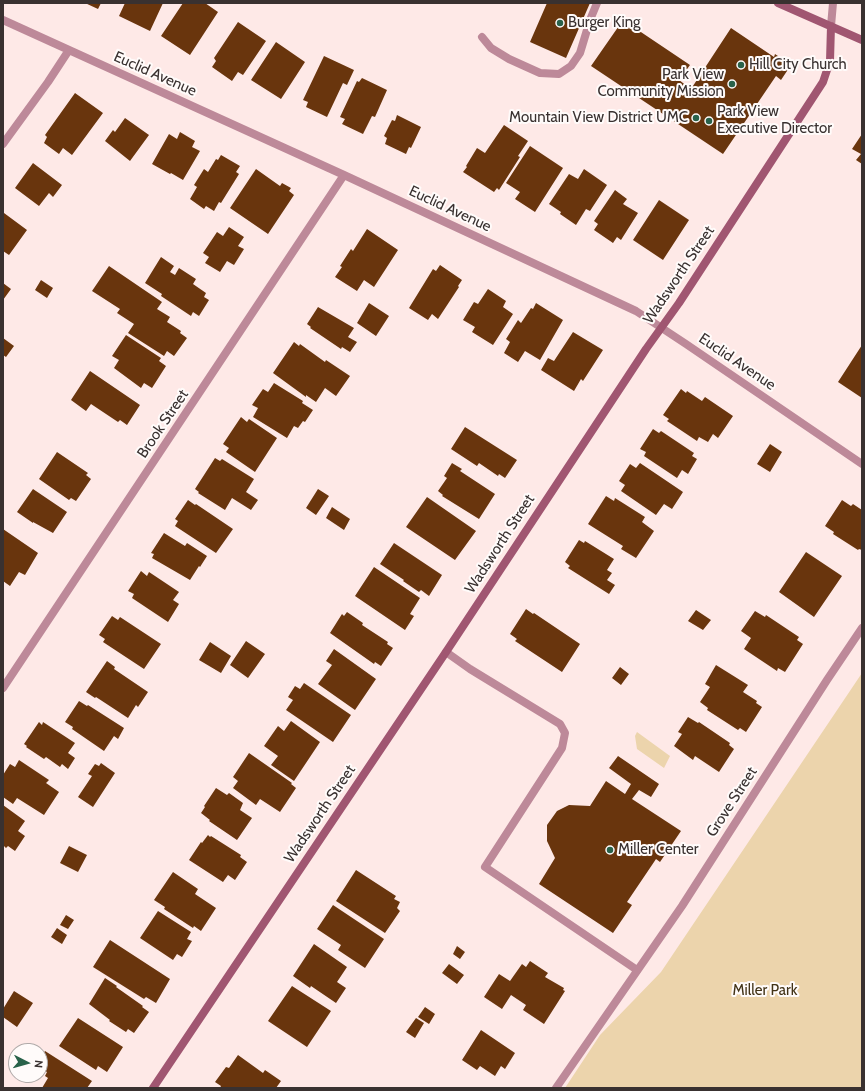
<!DOCTYPE html>
<html>
<head>
<meta charset="utf-8">
<style>
  body { margin:0 }
  #map { position:relative; width:865px; height:1091px; overflow:hidden; background:#fee9e7; font-family:Cabin,sans-serif }
  canvas { display:block }
  .frame { position:absolute; inset:0; border:4px solid #393130; pointer-events:none }
  .north { position:absolute; left:8px; top:1043px; width:40px; height:40px; box-sizing:border-box; background:#fffbfa; border:1px solid #b0aaa9; border-radius:50%; rotate:96deg; font-size:11px; font-weight:700; line-height:16px; text-align:center; color:#393130 }
  .north::after { content:''; display:block; margin:auto; width:14px; height:18px; background:#29624a; clip-path:polygon(50% 0,100% 100%,50% 72%,0 100%) }
</style>
</head>
<body>
<div id="map">
<canvas width="865" height="1091"></canvas>
<div class="frame"></div>
<div class="north">N</div>
</div>
<script>
const ctx = document.querySelector('canvas').getContext('2d');
ctx.lineJoin = 'round';
function paint(path, color) { ctx.fillStyle = color; ctx.fill(path, 'evenodd'); }
const shape = rows => new Path2D(rows.map(r => 'M' + r).join(''));
function trace(path, color, width, dash) { ctx.strokeStyle = color; ctx.lineWidth = width; ctx.lineCap = dash ? 'butt' : 'round'; ctx.setLineDash(dash || []); ctx.stroke(path); }
function label(font, color, halo, rows, align = 'center') {
  ctx.font = font + ' Cabin,sans-serif'; ctx.lineWidth = 4; ctx.setLineDash([]); ctx.textBaseline = 'middle'; ctx.strokeStyle = halo; ctx.fillStyle = color; for (const [text, x, y, turn = 0] of rows) {
    ctx.save(); ctx.translate(x, y); ctx.rotate((+turn || 0) * Math.PI / 180); ctx.textAlign = isNaN(turn) ? turn : align; if (halo) ctx.strokeText(text, 0, 0); ctx.fillText(text, 0, 0); ctx.restore();
  }
}
const green = shape([
  [862,673,862,1088,565,1088,600,1035,661,972],
  [637,732,670,756,664,768,637,749,635,736]
]);
const building = shape([
  [85,3,101,3,98,9],
  [125,3,163,3,150,31,119,16],
  [183,3,205,3,218,12,190,55,161,36],
  [547,3,590,3,566,58,530,42],
  [623,20,690,65,679,80,691,89,731,28,774,57,775,54,791,65,781,80,776,76,723,154,591,66],
  [238,22,266,41,243,75,238,72,232,81,212,67,216,61,214,58],
  [276,42,305,62,281,99,251,80],
  [324,56,354,70,347,85,343,83,327,117,306,107,308,102,303,100],
  [362,78,387,90,375,117,372,116,363,134,342,124,345,119,340,117,357,81,359,82],
  [75,93,103,113,72,155,63,148,59,154,44,143,47,137,45,135],
  [397,115,421,127,411,148,409,147,406,154,385,144,387,138,384,136,392,120,395,121],
  [125,118,149,135,130,161,105,141,113,130,115,132],
  [504,125,528,141,518,156,520,157,499,190,497,188,494,192,463,172,467,167,466,166,477,148,485,153],
  [180,132,195,141,192,147,200,151,183,180,171,173,170,174,152,164,169,134,177,139],
  [862,134,862,164,856,160,861,154,852,149],
  [530,146,563,168,535,212,515,199,520,192,506,183],
  [221,155,240,166,236,172,239,174,221,203,219,202,214,211,206,206,204,209,190,199,197,187,194,185,204,169,208,172,216,159,218,160],
  [33,163,62,185,53,197,49,193,39,206,15,188],
  [256,169,280,186,282,183,291,188,289,191,294,195,268,234,230,208],
  [584,169,607,185,590,211,586,209,576,225,560,214,561,212,549,204,569,174,578,179],
  [615,190,627,199,623,204,638,213,621,240,617,237,613,243,594,230,598,224,594,221],
  [659,200,689,220,663,260,633,240],
  [4,213,27,230,9,255,3,251,3,215],
  [229,227,244,237,238,246,244,249,234,265,227,261,220,272,205,263,209,257,203,253,217,232,223,236],
  [367,229,398,250,374,287,364,280,357,291,335,277,342,267,340,266,351,249,353,251],
  [161,257,174,266,170,272,175,275,179,268,196,279,193,284,206,293,204,297,209,300,199,316,193,312,191,316,161,296,162,294,145,283],
  [440,265,462,280,458,286,459,287,438,319,432,314,428,320,409,308,433,269,436,271],
  [109,266,162,302,157,309,170,317,167,322,181,331,180,333,187,338,174,356,167,351,164,356,128,333,134,324,117,313,120,309,92,291],
  [41,280,53,288,47,298,35,290],
  [3,283,11,289,3,300],
  [488,289,506,301,503,307,513,314,493,345,472,332,475,327,463,320,474,302,478,304],
  [369,303,389,316,376,336,357,323],
  [536,303,563,320,540,360,525,351,518,362,504,353,510,342,506,339,518,320,521,323,531,308,533,309],
  [318,307,354,328,348,337,357,342,350,352,342,347,341,349,310,328,311,327,307,324],
  [573,332,603,350,583,381,581,379,574,391,541,370,548,358,554,361],
  [126,335,161,358,159,361,166,366,152,388,144,383,141,388,114,368,119,360,112,356],
  [3,338,14,346,6,357,3,355],
  [294,342,299,346,300,344,325,362,326,360,350,376,336,396,325,388,316,402,306,395,306,397,273,373],
  [862,345,862,398,838,382],
  [90,371,140,405,127,425,120,420,118,422,91,404,86,411,71,400],
  [274,383,303,401,302,403,313,410,305,422,303,421,298,428,294,426,287,438,253,417,258,408,252,405,263,389,268,392],
  [681,389,686,393,687,391,702,401,705,397,733,416,718,438,713,434,708,442,699,437,697,441,667,421,669,419,663,415],
  [241,417,247,422,249,419,277,438,255,472,226,452,229,448,223,444],
  [465,427,517,460,505,478,499,474,498,476,479,463,477,466,451,449],
  [653,429,659,433,661,431,694,453,692,456,697,459,688,474,682,470,677,478,644,456,646,452,640,449],
  [770,444,782,452,770,472,757,464],
  [57,452,88,473,86,475,91,479,76,501,71,498,69,500,39,479],
  [215,458,220,461,222,459,254,479,246,492,258,500,251,510,232,498,225,510,198,493,199,492,195,489],
  [452,463,462,469,460,471,495,494,479,519,442,496,443,495,438,491,447,478,444,476],
  [640,463,683,492,672,509,664,504,656,515,621,491,625,485,619,481,630,464,636,468],
  [33,489,67,512,53,533,33,522,33,523,17,512],
  [318,489,329,496,316,515,306,508],
  [606,496,614,501,615,498,645,517,642,522,654,531,636,558,621,549,623,546,588,524],
  [427,497,476,531,455,560,406,527],
  [188,500,195,505,196,504,233,529,216,553,175,526,178,521,175,519],
  [842,500,851,506,853,504,862,510,862,550,859,549,858,550,833,534,834,532,825,526],
  [332,507,350,519,344,530,326,518],
  [3,529,38,553,25,575,19,572,10,586,3,581],
  [164,533,185,546,187,543,207,556,200,567,199,566,190,580,152,558,154,554,151,553],
  [579,540,584,543,585,541,614,559,607,570,612,573,607,580,615,585,609,594,568,568,570,566,565,562],
  [394,543,442,575,429,596,421,590,419,592,403,581,404,580,380,564],
  [806,552,842,576,814,617,779,592],
  [374,567,420,598,410,614,414,616,405,630,355,596],
  [141,571,147,576,149,572,179,592,173,600,179,604,168,622,132,598,134,594,128,591],
  [526,609,533,614,534,613,580,644,562,672,515,641,517,639,510,634],
  [696,610,711,620,703,630,688,621],
  [755,611,765,617,766,615,799,637,797,640,803,644,785,672,778,668,777,671,744,649,751,638,741,631],
  [347,612,363,623,362,625,388,642,387,644,393,648,381,666,375,662,374,664,330,633,342,614,344,616],
  [112,616,118,620,120,617,161,644,144,669,103,642,105,639,99,635],
  [246,641,265,654,248,678,230,665],
  [210,642,231,656,221,673,199,660],
  [334,649,376,679,355,710,318,684,332,665,326,661],
  [107,661,115,667,114,669,148,692,138,707,136,705,128,718,96,697,95,698,86,692],
  [716,665,748,685,743,692,757,701,756,703,762,707,746,732,740,728,738,730,707,710,708,708,700,702,710,687,705,684],
  [620,667,629,674,621,685,612,678],
  [304,683,351,715,333,742,286,710,293,700,288,697,295,686,300,689],
  [79,701,87,706,88,705,124,728,118,739,114,736,104,751,72,729,73,727,65,722],
  [688,717,698,723,699,722,730,743,729,745,734,749,719,772,695,756,693,760,674,746,682,734,678,732],
  [291,721,320,742,294,781,271,765,278,756,264,746,278,726,284,731],
  [39,722,42,725,43,722,75,743,68,753,75,758,68,769,62,764,60,767,46,757,44,759,26,747,27,746,24,744],
  [249,753,292,783,291,784,296,788,280,812,260,799,256,805,233,788,238,781,233,777],
  [618,756,659,784,651,797,639,790,632,799,681,831,660,862,656,859,652,865,627,902,632,905,613,933,539,884,555,858,547,841,547,825,557,811,569,805,590,806,606,781,625,794,631,784,609,768],
  [19,760,49,780,46,783,59,792,44,815,17,798,13,804,3,797,3,775,10,764,15,767],
  [101,763,115,773,93,807,78,797,92,776,88,774,95,764,99,766],
  [216,788,227,795,229,793,243,803,240,810,252,818,237,840,209,821,210,820,201,813,205,807,204,806],
  [3,805,25,821,18,831,25,836,15,851,8,846,6,848,3,845],
  [208,835,210,837,211,836,241,855,240,857,247,862,235,880,228,875,223,882,189,860,201,842,202,843],
  [69,846,87,855,78,872,60,863],
  [356,870,396,896,394,899,400,902,397,908,400,911,385,933,336,901],
  [173,872,198,889,195,894,216,908,201,931,194,926,193,928,164,909,165,907,154,900],
  [333,905,384,939,365,968,338,950,341,945,317,929],
  [158,911,191,932,187,939,192,941,182,957,177,954,173,960,140,938],
  [66,915,74,920,68,929,60,925],
  [57,928,67,935,62,944,51,937],
  [110,940,170,979,156,1003,146,997,144,999,93,967],
  [314,944,347,967,337,982,346,988,336,1003,311,986,310,988,293,976],
  [457,946,465,952,460,959,453,954],
  [530,961,548,973,545,977,564,988,563,990,565,991,544,1024,523,1010,526,1005,511,995,502,1009,484,997,499,974,510,981,522,964,526,967],
  [449,964,464,975,457,984,442,973],
  [105,978,117,986,116,987,143,1006,142,1007,149,1012,134,1033,128,1029,126,1032,109,1021,110,1020,89,1004],
  [292,986,331,1011,307,1047,268,1021],
  [14,991,33,1003,17,1027,3,1017,3,1009],
  [425,1007,435,1014,429,1024,418,1017],
  [78,1018,123,1047,107,1072,98,1066,96,1070,59,1046],
  [416,1018,424,1023,415,1038,406,1032],
  [481,1030,515,1053,505,1069,501,1066,495,1076,480,1066,477,1070,462,1060],
  [45,1051,92,1081,87,1088,42,1088,48,1078,45,1076,47,1072,40,1068,40,1058],
  [238,1055,263,1073,265,1070,281,1081,276,1088,220,1088,221,1086,215,1082,226,1067,229,1068]
]);
const lane = shape([
  [482,37,491,48,509,59,540,73,559,74,571,66,580,53,590,20,597,3],
  [446,652,470,669,560,724,565,733,562,748,485,867,637,970]
]);
const street = shape([
  [3,20,344,175,636,311,686,344,862,464],
  [831,26,833,3],
  [3,144,48,82,69,50],
  [3,688,344,175],
  [556,1088,682,906,827,680,862,628]
]);
const secondary = shape([
  [778,3,862,40],
  [153,1088,446,652,646,349,679,303,823,82,830,61,831,26]
]);
const markers = [
  [560,23,4,"#29624a"],
  [741,65,4,"#29624a"],
  [732,84,4,"#29624a"],
  [696,118,4,"#29624a"],
  [709,121,4,"#29624a"],
  [610,850,4,"#29624a"]
];
const poiNames = [
  ["Burger King",568,23],
  ["Hill City Church",749,65],
  ["Park View",724,75,"right"],
  ["Community Mission",724,92,"right"],
  ["Park View",717,112],
  ["Executive Director",717,129],
  ["Mountain View District UMC",688,118,"right"],
  ["Miller Center",618,850]
];
const streetNames = [
  ["Euclid Avenue",155,74,24],
  ["Euclid Avenue",450,209,25],
  ["Wadsworth Street",679,275,-56],
  ["Euclid Avenue",737,362,34],
  ["Brook Street",163,424,-56],
  ["Wadsworth Street",500,544,-57],
  ["Grove Street",732,802,-57],
  ["Wadsworth Street",320,814,-56]
];
const parkNames = [
  ["Miller Park",765,991]
];
paint(green, '#ecd4ac');
paint(building, '#69350d');
trace(lane, '#bd8999', 8);
trace(street, '#bd8999', 8);
trace(secondary, '#a05671', 8);
for (const [x, y, r, color] of markers) { const dot = new Path2D(); dot.arc(x, y, r, 0, 2 * Math.PI); ctx.fillStyle = color; ctx.fill(dot); trace(dot, '#fffbfa', 1.5); }
label('15px', '#393130', '#fffbfa', poiNames, 'left');
label('15px', '#393130', '#fffbfa', streetNames);
label('15px', '#423317', '#fffbfa', parkNames);
</script>
</body>
</html>
